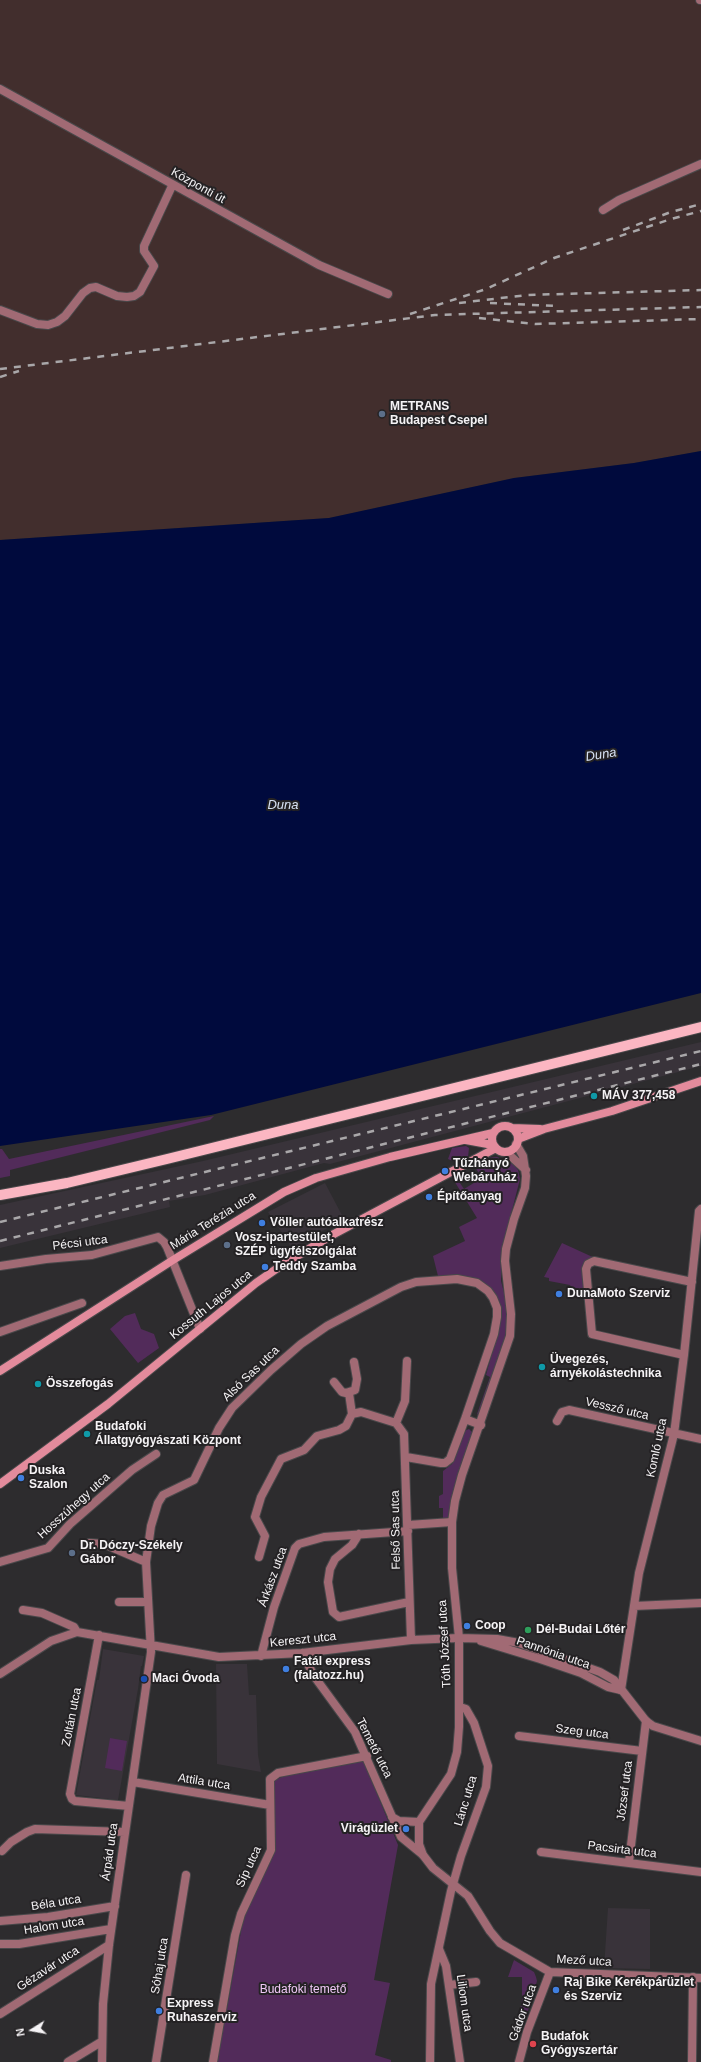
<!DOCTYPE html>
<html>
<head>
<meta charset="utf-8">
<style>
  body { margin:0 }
  #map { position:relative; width:701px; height:2062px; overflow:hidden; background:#2d2c2e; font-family:Helvetica,sans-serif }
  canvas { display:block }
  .north { position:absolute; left:12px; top:2010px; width:40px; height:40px; -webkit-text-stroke:3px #242224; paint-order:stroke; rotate:259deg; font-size:11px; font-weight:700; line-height:16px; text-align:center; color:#f5f3f5 }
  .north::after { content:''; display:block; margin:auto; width:14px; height:18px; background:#f5f3f5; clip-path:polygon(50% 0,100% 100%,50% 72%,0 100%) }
</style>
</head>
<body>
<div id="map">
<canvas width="701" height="2062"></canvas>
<div class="north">N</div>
</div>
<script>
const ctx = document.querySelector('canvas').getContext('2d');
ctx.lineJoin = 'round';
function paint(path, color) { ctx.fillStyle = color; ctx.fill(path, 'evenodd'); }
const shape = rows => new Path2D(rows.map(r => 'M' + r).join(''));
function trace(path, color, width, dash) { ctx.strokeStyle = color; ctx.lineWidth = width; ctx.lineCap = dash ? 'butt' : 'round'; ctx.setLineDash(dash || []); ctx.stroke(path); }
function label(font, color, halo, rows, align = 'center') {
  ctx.font = font + ' Helvetica,sans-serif'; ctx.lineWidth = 4; ctx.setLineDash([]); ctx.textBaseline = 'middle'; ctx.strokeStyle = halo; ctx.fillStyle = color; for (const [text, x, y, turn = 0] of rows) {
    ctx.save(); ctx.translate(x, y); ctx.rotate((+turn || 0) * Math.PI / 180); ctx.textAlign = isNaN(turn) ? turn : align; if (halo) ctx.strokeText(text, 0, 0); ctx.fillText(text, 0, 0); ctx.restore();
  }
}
const built = shape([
  [701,1042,701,1066,330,1164,324,1163,205,1195,169,1201,170,1207,0,1248,0,1205,203,1161],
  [325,1183,344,1219,292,1248,268,1212],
  [103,1649,144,1656,142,1666,141,1666,138,1689,118,1800,76,1795,97,1680,99,1680],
  [216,1664,247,1664,249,1695,256,1695,258,1755,261,1772,217,1764],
  [608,1908,650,1909,650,1969,604,1968]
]);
const industrial = shape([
  [0,0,701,0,701,451,634,463,514,478,329,518,0,540]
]);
const green = shape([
  [214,1116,210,1120,10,1170,10,1176,0,1178,0,1149,2,1149,9,1159],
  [466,1146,469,1148,468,1157,457,1163,448,1159,452,1148],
  [497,1157,513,1164,518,1170,520,1179,502,1249,501,1281,508,1308,509,1330,481,1416,477,1414,490,1377,486,1375,501,1320,497,1298,485,1284,463,1276,438,1276,433,1256,465,1241,459,1227,477,1218,453,1179,456,1177,464,1189,482,1178,475,1167,488,1158],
  [562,1243,597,1259,584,1264,583,1276,584,1292,573,1290,570,1285,549,1281,549,1278,544,1277],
  [135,1313,141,1329,154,1334,159,1348,138,1363,110,1329,125,1316],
  [469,1429,472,1432,471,1439,449,1520,443,1520,443,1508,439,1508,439,1496,443,1494,443,1471,452,1464,464,1431],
  [110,1738,127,1741,122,1771,105,1768],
  [359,1762,364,1762,398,1845,374,1980,390,1983,375,2055,391,2060,391,2062,217,2062,244,1915,272,1853,271,1784,275,1780,289,1774],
  [514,1960,534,1972,536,1977,537,1981,524,2024,518,2019,522,2001,522,1977,508,1977]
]);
const water = shape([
  [701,451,701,993,211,1115,0,1146,0,540,329,518,514,478,634,463]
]);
const minor = shape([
  [700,0,701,0],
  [0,89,319,265,388,294],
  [603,210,619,200,701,164],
  [0,310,37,324,48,325,57,322,65,316,83,293,90,288,96,287,117,296,127,297,134,296,140,292,154,266,144,251,144,246,172,186],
  [0,1266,46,1259,92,1255,158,1237,164,1242,167,1247,200,1329],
  [0,1332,82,1303],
  [684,1355,592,1334,586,1269,588,1264,594,1261,692,1282],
  [334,1382,342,1392,346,1393,355,1390,357,1379,354,1362],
  [352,1414,361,1412,396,1423,404,1434,411,1640],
  [465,1419,481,1425],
  [557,1421,562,1412,569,1410,701,1439],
  [396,1423,405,1401,407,1361],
  [408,1525,452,1522],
  [359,1534,352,1545,335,1559,330,1569,328,1582,333,1612,339,1617,409,1602],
  [89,1543,104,1544,146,1562],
  [259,1557,265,1536,255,1517,261,1497,281,1459,304,1450,317,1436,339,1430,346,1426,352,1414,349,1393],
  [0,1562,48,1548,70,1524,132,1470,156,1454],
  [119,1602,148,1602],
  [634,1606,701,1603],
  [23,1610,42,1613,74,1627,77,1632],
  [99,1635,70,1794,72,1799,75,1801,129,1806],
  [302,1653,314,1676,355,1732,401,1837,423,1855],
  [261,1656,274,1607,295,1548,299,1544,324,1537,408,1531],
  [0,1674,51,1641,77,1632,219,1657,302,1653,411,1640,459,1638],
  [621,1690,639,1573,674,1434,684,1355,699,1211,701,1209],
  [519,1736,642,1751],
  [133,1782,270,1805],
  [392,1817,399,1821,419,1822],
  [2,1851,11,1842,27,1832,35,1829,125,1832],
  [541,1852,701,1872],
  [629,1862,646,1721],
  [0,1921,48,1917,115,1906],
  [0,1944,19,1944,111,1929],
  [439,1949,446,1966,460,2062],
  [449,1985,476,1982],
  [0,2014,109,1945],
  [68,2062,101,2042],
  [102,2062,103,2004,109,1945,151,1652,146,1562,151,1526,158,1503,163,1495,194,1480,219,1428,232,1408,271,1370,301,1344,327,1326,401,1287,416,1282,457,1279,477,1283,488,1291,493,1298,497,1308,497,1317,494,1334,465,1419,450,1459,445,1463,441,1463,406,1457],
  [156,2062,186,1875],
  [213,2062,235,1935,241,1914,271,1850,270,1779,278,1773,367,1756],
  [430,2062,431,1984,451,1891,461,1856,486,1787,488,1766,474,1723,466,1709,460,1707],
  [692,2062,693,1977]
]);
const tertiary = shape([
  [516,1144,523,1156,526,1176,525,1188,514,1219,506,1249,505,1261,511,1314,510,1336,462,1475,455,1501,452,1522,452,1568,459,1638,459,1727,457,1752,451,1774,419,1822,419,1844,423,1855,433,1868,468,1896,490,1931,500,1943,550,1972,701,1978],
  [506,1152,526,1170],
  [459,1638,497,1639,519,1643,600,1672,614,1680,646,1721,653,1726,701,1741],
  [481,1641,540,1659,581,1673,608,1687,621,1690],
  [519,2062,527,2032,550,1972]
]);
const secondary = shape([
  '492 1139a13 13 0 1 1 26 0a13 13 0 1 1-26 0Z',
  [512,1128,540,1129],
  [518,1139,544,1129,612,1111,701,1081],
  [466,1140,493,1145],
  [0,1371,173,1260,284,1192,316,1178,390,1157,493,1133],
  [0,1484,108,1404,256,1283,282,1265,334,1234,496,1148]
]);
const primary = shape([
  [0,1195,67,1183,167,1159,701,1027]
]);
const rail = shape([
  [623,230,671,212,701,204],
  [459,303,527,295,701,290],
  [490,303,556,306],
  [410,314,486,289,554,258,671,219,701,211],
  [479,318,535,324,701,319],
  [0,369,435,315,701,307],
  [0,377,19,371],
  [0,1222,701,1051],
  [0,1241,701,1064]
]);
const markers = [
  [382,414,4,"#5c6f8a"],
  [594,1096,4,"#0f9aa8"],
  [445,1171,4,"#3f7fe0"],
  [429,1197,4,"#3f7fe0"],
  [262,1223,4,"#3f7fe0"],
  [227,1245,4,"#5c6f8a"],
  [265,1267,4,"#3f7fe0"],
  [559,1294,4,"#3f7fe0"],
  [542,1367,4,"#0f9aa8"],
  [38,1384,4,"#0f9aa8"],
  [87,1434,4,"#0f9aa8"],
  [21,1478,4,"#3f7fe0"],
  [72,1553,4,"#5c6f8a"],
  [467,1626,4,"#3f7fe0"],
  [528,1630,4,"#2e9e5b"],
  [286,1669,4,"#3f7fe0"],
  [144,1679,4,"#1a4fb4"],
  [406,1829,4,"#3f7fe0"],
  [556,1990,4,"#3f7fe0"],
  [159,2011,4,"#3f7fe0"],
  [533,2044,4,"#e0444e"]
];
const streetNames = [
  ["Központi út",198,186,29],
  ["Mária Terézia utca",213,1221,-32],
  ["Pécsi utca",80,1243,-7],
  ["Kossuth Lajos utca",211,1305,-39],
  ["Alsó Sas utca",251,1374,-44],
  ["Vessző utca",617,1409,13],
  ["Komló utca",657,1448,-78],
  ["Hosszúhegy utca",74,1506,-42],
  ["Felső Sas utca",396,1530,-91],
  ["Árkász utca",273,1577,-70],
  ["Kereszt utca",303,1640,-6],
  ["Tóth József utca",445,1644,-93],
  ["Pannónia utca",553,1653,19],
  ["Zoltán utca",72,1717,-79],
  ["Szeg utca",582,1732,7],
  ["Temető utca",374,1748,63],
  ["Attila utca",204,1782,9],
  ["József utca",625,1791,-83],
  ["Lánc utca",466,1801,-73],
  ["Pacsirta utca",622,1850,7],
  ["Árpád utca",110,1852,-82],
  ["Síp utca",249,1867,-65],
  ["Béla utca",56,1903,-9],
  ["Halom utca",54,1926,-9],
  ["Mező utca",584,1961,3],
  ["Sóhaj utca",160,1966,-81],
  ["Gézavár utca",48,1969,-33],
  ["Liliom utca",464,2003,82],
  ["Gádor utca",523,2013,-70]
];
const poiNames = [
  ["METRANS",390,407],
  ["Budapest Csepel",390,421],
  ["MÁV 377,458",602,1096],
  ["Tűzhányó",453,1164],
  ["Webáruház",453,1178],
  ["Építőanyag",437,1197],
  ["Völler autóalkatrész",270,1223],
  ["Vosz-ipartestület,",235,1238],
  ["SZÉP ügyfélszolgálat",235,1252],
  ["Teddy Szamba",273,1267],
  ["DunaMoto Szerviz",567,1294],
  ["Üvegezés,",550,1360],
  ["árnyékolástechnika",550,1374],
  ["Összefogás",46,1384],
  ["Budafoki",95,1427],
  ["Állatgyógyászati Központ",95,1441],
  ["Duska",29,1471],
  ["Szalon",29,1485],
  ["Dr. Dóczy-Székely",80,1546],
  ["Gábor",80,1560],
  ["Coop",475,1626],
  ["Dél-Budai Lőtér",536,1630],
  ["Fatál express",294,1662],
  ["(falatozz.hu)",294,1676],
  ["Maci Óvoda",152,1679],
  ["Virágüzlet",398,1829,"right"],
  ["Raj Bike Kerékpárüzlet",564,1983],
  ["és Szerviz",564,1997],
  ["Express",167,2004],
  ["Ruhaszerviz",167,2018],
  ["Budafok",541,2037],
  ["Gyógyszertár",541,2051]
];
const parkNames = [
  ["Budafoki temető",303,1990]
];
const waterNames = [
  ["Duna",601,755,-9],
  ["Duna",283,805]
];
paint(built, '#39333a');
paint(industrial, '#422e2d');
paint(green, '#522b5a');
paint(water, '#000a3d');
trace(minor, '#49484a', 10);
trace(tertiary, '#49484a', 10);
trace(secondary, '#49484a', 10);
trace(primary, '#49484a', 12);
trace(minor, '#a16a74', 8);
trace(tertiary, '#a16a74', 8);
trace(secondary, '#e38b9c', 8);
trace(primary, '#fbb6c2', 10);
trace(rail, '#a9a7a9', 2.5, [7, 7]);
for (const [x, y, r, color] of markers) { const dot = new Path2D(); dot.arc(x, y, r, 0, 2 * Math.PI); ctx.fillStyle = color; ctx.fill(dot); trace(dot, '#242224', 1.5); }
label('12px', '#f5f3f5', '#242224', streetNames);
label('bold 12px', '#f5f3f5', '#242224', poiNames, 'left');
label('12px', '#f0c8f7', '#242224', parkNames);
label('italic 13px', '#d7e1f3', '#242224', waterNames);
</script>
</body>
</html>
